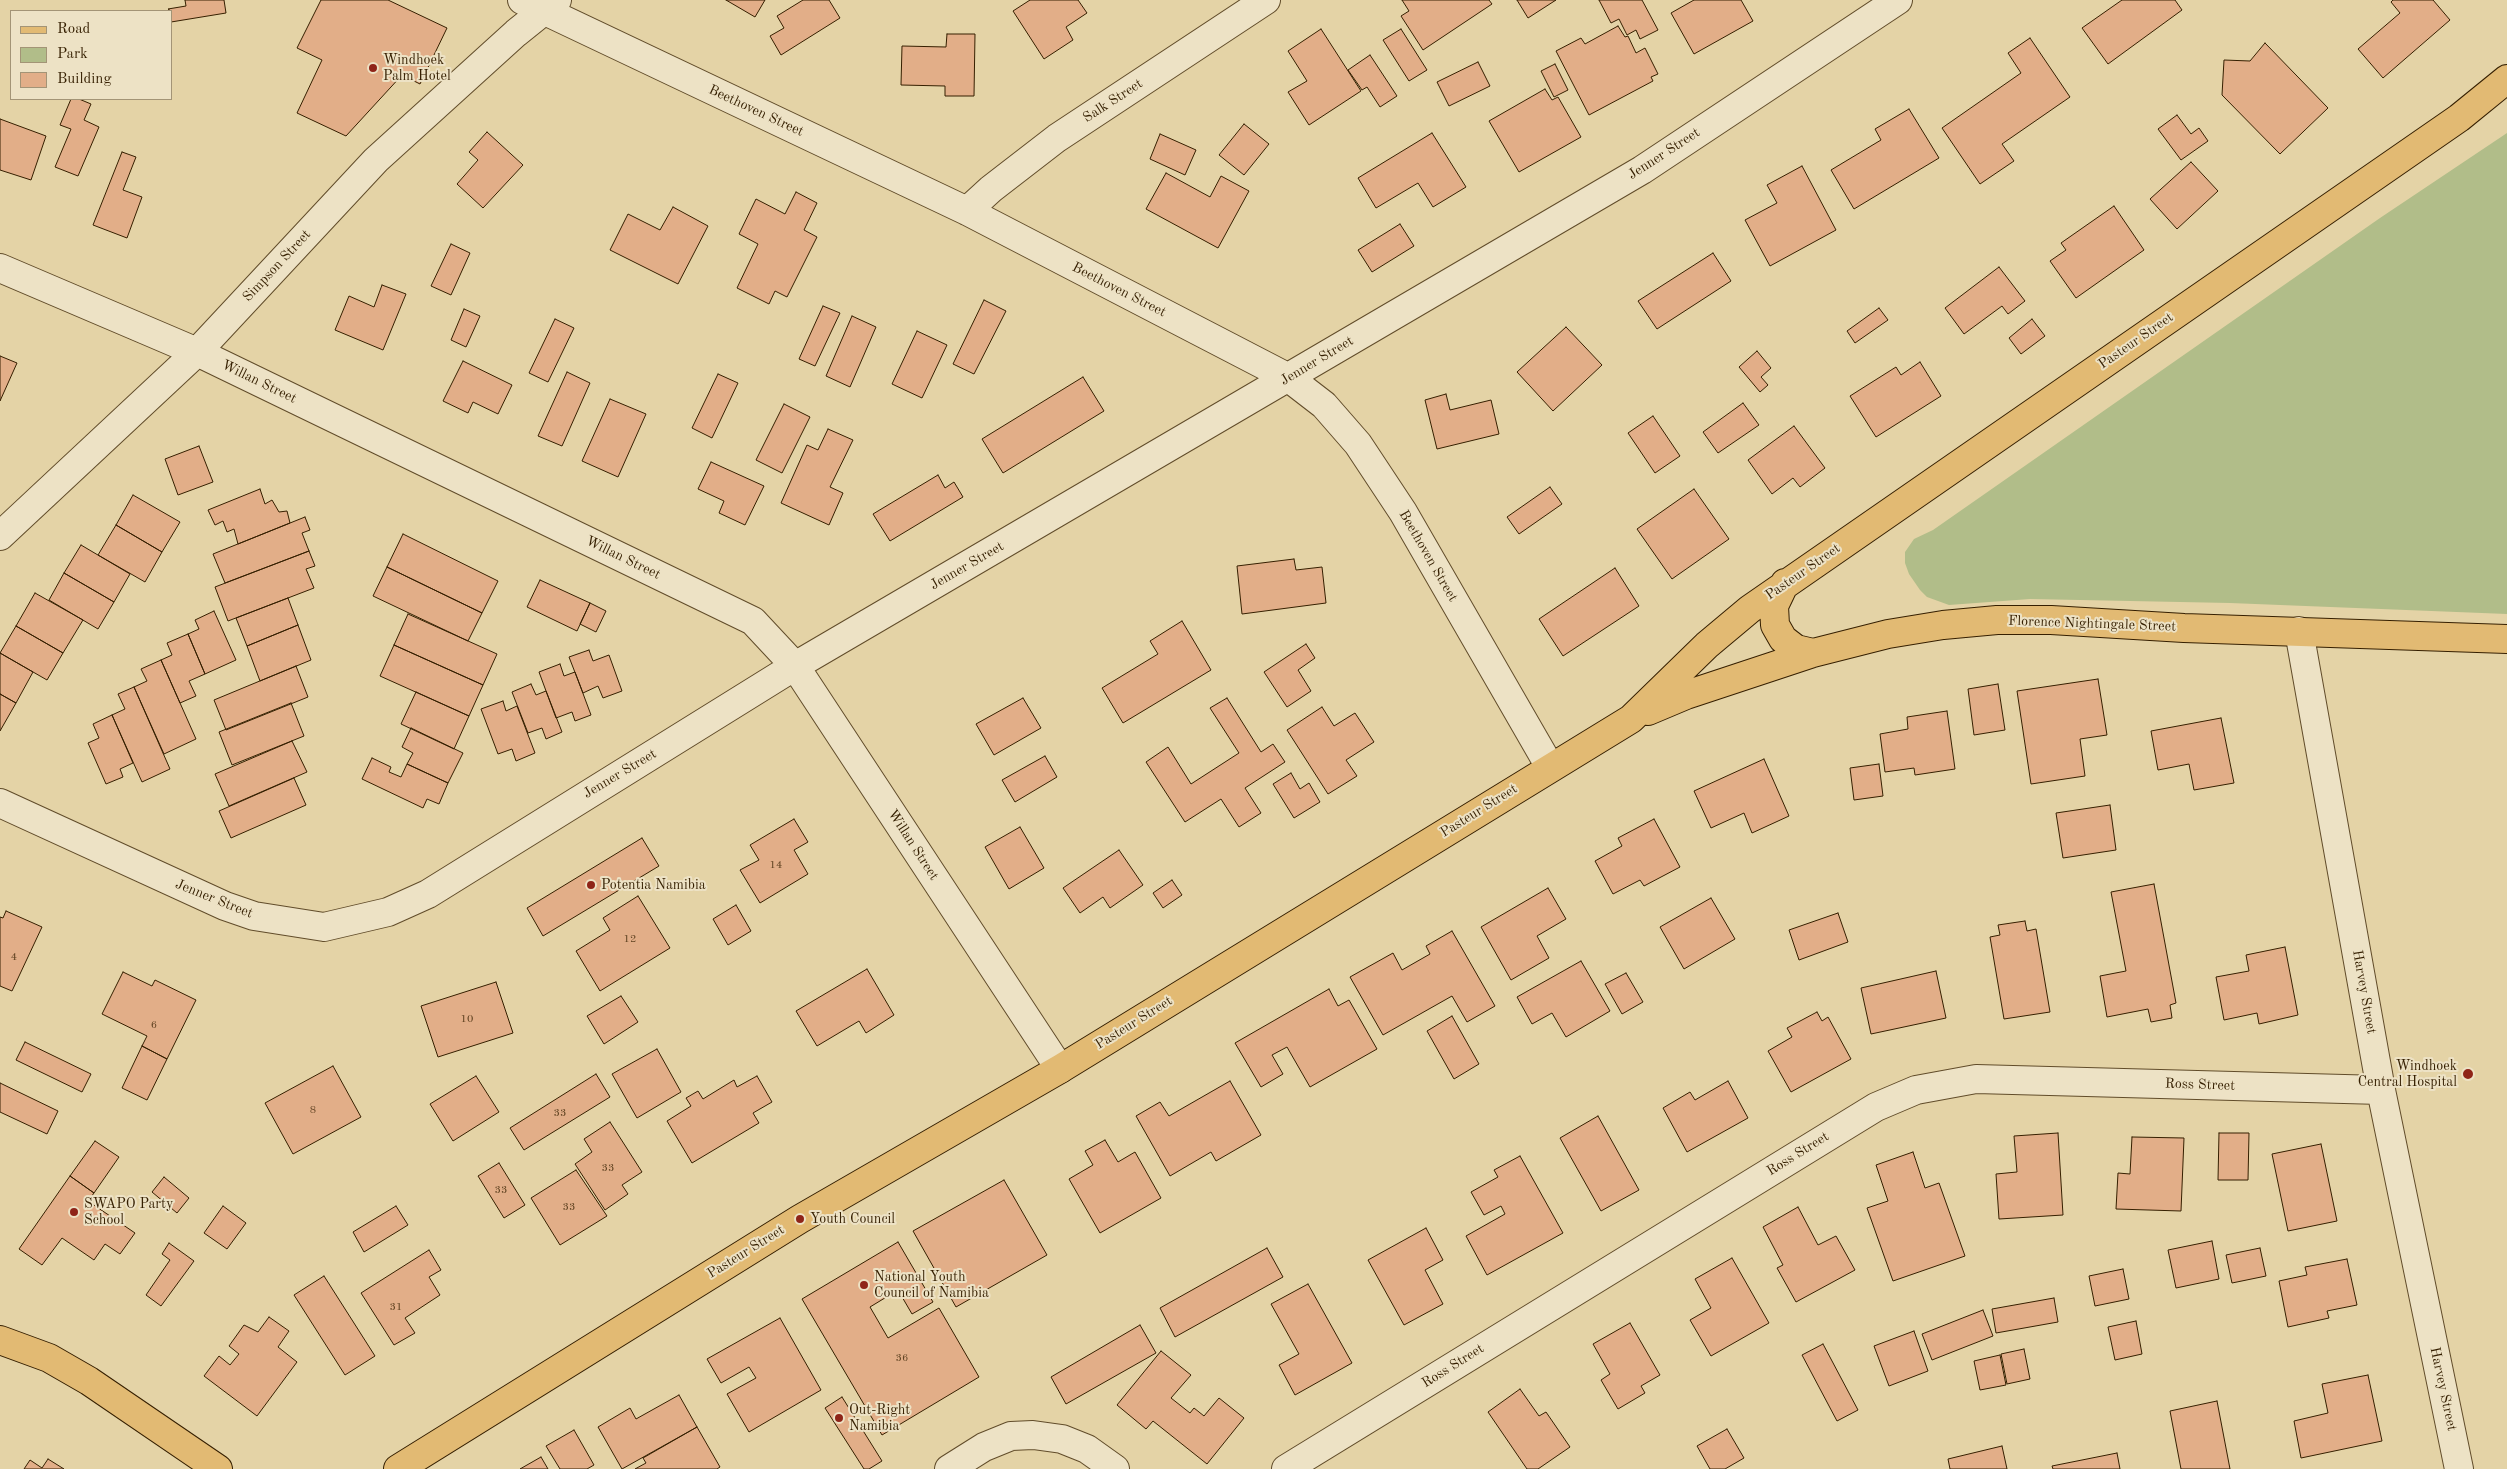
<!DOCTYPE html>
<html>
<head>
<meta charset="utf-8">
<style>
  body { margin:0 }
  #map { position:relative; width:2507px; height:1469px; overflow:hidden; background:#e4d3a6; font-family:"Old Standard TT",serif }
  canvas { display:block }
  .legend { position:absolute; left:10px; top:10px; width:162px; height:90px; box-sizing:border-box; background:#ede2c5; border:1px solid #a39476; margin:0; padding:6px 9px; list-style:none; font-size:15px; color:#351f00 }
  .legend li { display:flex; align-items:center; gap:10px; height:25px }
  .legend b { width:25px; border:1px solid #a39476 }
</style>
</head>
<body>
<div id="map">
<canvas width="2507" height="1469"></canvas>
<ul class="legend">
<li><b style="height:6px;background:#e2ba73"></b>Road</li>
<li><b style="height:14px;background:#b1bd89"></b>Park</li>
<li><b style="height:14px;background:#e2ae88"></b>Building</li>
</ul>
</div>
<script>
const ctx = document.querySelector('canvas').getContext('2d');
ctx.lineJoin = 'round';
function paint(path, color) { ctx.fillStyle = color; ctx.fill(path, 'evenodd'); }
const shape = rows => new Path2D(rows.map(r => 'M' + r).join(''));
function trace(path, color, width, dash) { ctx.strokeStyle = color; ctx.lineWidth = width; ctx.lineCap = dash ? 'butt' : 'round'; ctx.setLineDash(dash || []); ctx.stroke(path); }
function label(font, color, halo, rows, align = 'center') {
  ctx.font = font + ' "Old Standard TT",serif'; ctx.lineWidth = 4; ctx.setLineDash([]); ctx.textBaseline = 'middle'; ctx.strokeStyle = halo; ctx.fillStyle = color; for (const [text, x, y, turn = 0] of rows) {
    ctx.save(); ctx.translate(x, y); ctx.rotate((+turn || 0) * Math.PI / 180); ctx.textAlign = isNaN(turn) ? turn : align; if (halo) ctx.strokeText(text, 0, 0); ctx.fillText(text, 0, 0); ctx.restore();
  }
}
const green = shape([
  [2507,133,2507,614,2230,603,2030,599,1949,605,1927,597,1920,590,1909,574,1905,563,1905,552,1914,539,1933,530,2380,218]
]);
const building = shape([
  [185,0,224,0,226,13,171,22,171,11,168,9,186,6,185,0],
  [321,0,388,0,447,28,420,84,402,75,346,136,297,113,322,60,297,48,321,0],
  [726,0,765,0,755,17,726,0],
  [803,0,829,0,840,18,781,55,770,36,784,28,777,16,803,0],
  [1030,0,1078,0,1087,13,1066,27,1073,40,1044,59,1013,11,1030,0],
  [1402,0,1489,0,1492,4,1423,50,1401,16,1409,11,1402,0],
  [1517,0,1556,0,1528,18,1517,0],
  [1599,0,1642,0,1658,30,1640,39,1636,30,1627,35,1619,19,1611,23,1599,0],
  [1694,0,1741,0,1753,21,1694,54,1671,13,1694,0],
  [2122,0,2175,0,2182,10,2108,64,2082,28,2122,0],
  [2393,0,2433,0,2450,20,2383,78,2358,49,2400,13,2391,2,2393,0],
  [1618,26,1625,37,1628,36,1636,53,1645,48,1658,74,1651,77,1653,81,1589,115,1556,51,1581,38,1585,44,1618,26],
  [1321,29,1361,91,1309,125,1288,92,1307,81,1288,51,1321,29],
  [1401,29,1427,70,1409,81,1383,40,1401,29],
  [947,34,975,34,974,96,945,96,945,86,901,85,902,46,946,47,947,34],
  [2030,38,2070,97,2002,144,2014,161,1980,184,1942,128,2021,73,2008,53,2030,38],
  [2265,43,2328,108,2280,154,2222,95,2224,60,2250,61,2265,43],
  [1370,55,1397,96,1380,107,1367,87,1362,90,1348,70,1370,55],
  [1478,62,1490,86,1449,106,1437,82,1478,62],
  [1555,64,1568,90,1554,97,1541,71,1555,64],
  [1545,89,1552,100,1558,97,1581,137,1519,172,1489,121,1545,89],
  [71,99,79,99,91,104,84,120,99,127,78,176,55,167,71,129,60,125,71,99],
  [1909,109,1939,158,1854,209,1831,170,1881,140,1875,129,1909,109],
  [2177,115,2191,134,2199,128,2208,141,2181,160,2158,129,2177,115],
  [0,119,46,136,31,180,0,170,0,119],
  [1244,124,1269,144,1244,175,1219,155,1244,124],
  [487,132,523,165,483,208,457,184,478,160,469,152,487,132],
  [1432,133,1466,187,1433,207,1418,183,1376,208,1358,178,1432,133],
  [1160,134,1196,150,1185,175,1150,159,1160,134],
  [122,152,136,157,123,190,142,197,127,238,93,225,122,152],
  [2191,162,2218,191,2177,229,2150,199,2191,162],
  [1802,166,1836,230,1770,266,1745,220,1777,203,1767,185,1802,166],
  [1166,173,1210,197,1221,176,1249,191,1218,248,1146,209,1166,173],
  [796,192,817,203,804,230,817,237,787,297,775,291,769,304,737,288,758,244,739,234,756,199,785,214,796,192],
  [2114,206,2144,250,2076,298,2050,261,2066,250,2061,243,2114,206],
  [673,207,708,226,678,284,610,250,628,214,660,230,673,207],
  [1400,224,1414,246,1372,272,1358,250,1400,224],
  [451,244,470,253,451,295,431,286,451,244],
  [1713,253,1731,281,1657,329,1638,301,1713,253],
  [1999,267,2025,301,2008,314,2002,306,1964,334,1945,308,1999,267],
  [382,285,406,294,383,350,335,330,349,296,374,307,382,285],
  [984,300,1006,311,974,374,953,364,984,300],
  [823,306,840,313,815,366,799,359,823,306],
  [1879,308,1888,320,1855,343,1847,331,1879,308],
  [464,309,480,316,466,347,451,340,464,309],
  [852,316,876,327,850,387,826,376,852,316],
  [555,319,574,328,548,382,529,373,555,319],
  [2032,319,2045,336,2021,354,2009,338,2032,319],
  [1566,327,1602,365,1553,411,1517,372,1566,327],
  [917,331,947,345,922,398,892,384,917,331],
  [1757,351,1771,368,1761,377,1768,385,1760,392,1739,367,1757,351],
  [0,356,17,363,0,401,0,356],
  [463,361,512,385,498,414,473,402,468,413,443,401,463,361],
  [1920,362,1941,396,1876,437,1850,396,1896,367,1901,375,1920,362],
  [567,372,590,383,562,446,538,436,567,372],
  [718,374,738,383,712,438,692,428,718,374],
  [1083,377,1104,411,1003,473,982,439,1083,377],
  [1446,394,1450,410,1491,400,1499,434,1437,449,1425,400,1446,394],
  [610,399,646,414,618,477,582,461,610,399],
  [1743,403,1759,425,1718,453,1703,432,1743,403],
  [784,404,810,417,782,473,756,460,784,404],
  [1653,416,1680,456,1655,473,1628,433,1653,416],
  [1794,426,1825,468,1800,487,1793,478,1772,494,1748,460,1794,426],
  [828,429,853,440,830,487,843,493,829,525,781,503,807,445,818,450,828,429],
  [199,446,213,482,178,495,165,459,199,446],
  [711,462,764,486,745,525,719,513,724,501,698,489,711,462],
  [938,475,945,488,954,482,963,497,890,541,873,514,938,475],
  [1550,487,1562,504,1519,534,1507,517,1550,487],
  [260,489,265,504,272,500,279,512,287,511,290,523,238,544,234,529,227,532,223,521,215,525,208,510,260,489],
  [1694,489,1729,539,1672,579,1637,529,1694,489],
  [133,495,180,522,162,552,116,525,133,495],
  [305,517,310,530,302,533,309,551,225,583,213,554,305,517],
  [116,525,162,552,145,582,98,555,116,525],
  [403,534,498,581,482,613,387,567,403,534],
  [81,545,130,574,114,602,64,573,81,545],
  [309,551,315,566,306,569,314,588,228,621,215,587,309,551],
  [1294,559,1296,570,1322,567,1326,603,1242,614,1237,566,1294,559],
  [387,567,482,613,468,641,373,596,387,567],
  [1615,568,1639,606,1563,656,1539,619,1615,568],
  [64,573,114,602,98,629,49,600,64,573],
  [540,580,590,603,577,631,527,607,540,580],
  [35,593,83,620,63,653,16,626,35,593],
  [288,598,298,625,247,646,236,618,288,598],
  [590,603,606,611,596,632,580,624,590,603],
  [214,611,236,660,205,674,188,634,199,629,195,620,214,611],
  [408,614,497,654,483,685,394,645,408,614],
  [1182,621,1211,670,1123,723,1102,688,1158,654,1150,641,1182,621],
  [298,625,311,660,260,681,247,646,298,625],
  [16,626,63,653,47,680,0,653,16,626],
  [188,634,205,674,189,681,196,696,180,703,161,660,172,655,167,643,188,634],
  [1306,644,1315,658,1298,670,1311,691,1287,707,1264,672,1306,644],
  [394,645,483,685,469,716,380,676,394,645],
  [589,650,593,661,609,655,622,691,603,698,598,686,583,693,569,657,589,650],
  [0,653,33,672,16,703,0,694,0,653],
  [161,660,196,739,164,754,134,687,147,681,141,669,161,660],
  [560,664,564,676,575,672,591,715,575,721,572,712,556,718,539,672,560,664],
  [296,666,308,697,226,730,214,700,296,666],
  [2098,679,2107,735,2080,739,2085,776,2031,784,2017,691,2098,679],
  [531,684,536,695,546,691,562,732,546,739,542,728,528,733,512,692,531,684],
  [1998,684,2005,730,1974,735,1968,689,1998,684],
  [134,687,170,769,142,782,112,715,125,709,118,694,134,687],
  [416,692,469,716,454,749,401,724,416,692],
  [0,694,16,703,0,731,0,694],
  [1023,698,1041,728,994,755,976,724,1023,698],
  [1227,698,1261,752,1273,744,1285,762,1245,788,1261,813,1239,827,1221,799,1185,822,1146,762,1168,747,1191,784,1239,753,1210,708,1227,698],
  [503,701,506,711,517,706,535,753,516,761,512,749,498,754,481,709,503,701],
  [291,703,304,736,232,765,219,732,291,703],
  [1322,707,1334,726,1355,713,1374,742,1346,760,1357,776,1328,794,1287,730,1322,707],
  [1947,711,1955,769,1915,775,1914,768,1885,772,1880,734,1908,729,1907,717,1947,711],
  [112,715,133,763,120,769,123,777,106,784,88,743,99,738,93,724,112,715],
  [2221,718,2234,783,2194,790,2189,764,2158,770,2151,731,2221,718],
  [411,728,463,753,448,783,407,764,413,753,402,747,411,728],
  [292,741,307,772,229,806,215,774,292,741],
  [1045,756,1057,777,1015,802,1002,780,1045,756],
  [372,758,391,767,389,772,401,777,407,764,448,783,439,804,427,799,423,808,362,779,372,758],
  [1764,759,1789,816,1752,833,1744,813,1711,828,1694,791,1764,759],
  [1879,764,1883,796,1854,800,1850,768,1879,764],
  [1291,773,1300,789,1309,783,1320,802,1294,818,1273,784,1291,773],
  [294,778,306,805,231,838,219,811,294,778],
  [2110,805,2116,850,2063,858,2056,813,2110,805],
  [794,819,808,842,794,850,808,874,760,903,740,870,759,860,750,845,794,819],
  [1654,819,1680,867,1644,886,1640,880,1613,894,1595,861,1622,846,1618,838,1654,819],
  [1020,827,1044,868,1009,889,985,847,1020,827],
  [642,838,659,866,543,936,527,908,642,838],
  [1119,850,1143,885,1110,908,1103,897,1080,913,1063,888,1119,850],
  [1172,880,1182,895,1163,908,1153,893,1172,880],
  [2154,884,2176,1003,2170,1005,2172,1018,2151,1022,2148,1009,2107,1017,2100,976,2126,971,2111,892,2154,884],
  [1548,888,1566,919,1537,936,1549,958,1511,980,1481,927,1548,888],
  [638,896,670,948,600,991,576,951,610,930,603,918,638,896],
  [1711,898,1735,939,1684,969,1660,927,1711,898],
  [736,905,751,931,728,945,713,919,736,905],
  [6,911,42,927,12,991,0,986,0,917,3,918,6,911],
  [1838,913,1848,942,1799,960,1789,930,1838,913],
  [2025,921,2027,931,2036,929,2050,1012,2004,1019,1990,937,2000,935,1998,925,2025,921],
  [1452,931,1495,1006,1467,1022,1452,996,1383,1035,1350,977,1393,953,1402,970,1430,954,1426,946,1452,931],
  [2285,947,2298,1015,2259,1024,2257,1013,2224,1020,2216,977,2249,971,2246,955,2285,947],
  [1581,961,1610,1011,1566,1037,1552,1013,1532,1024,1517,997,1581,961],
  [867,969,894,1015,866,1033,859,1021,817,1046,796,1011,867,969],
  [1936,971,1946,1018,1871,1034,1861,988,1936,971],
  [123,972,152,986,155,980,196,1000,167,1059,142,1046,147,1036,102,1014,123,972],
  [1626,973,1643,1002,1622,1014,1605,984,1626,973],
  [496,982,513,1033,438,1057,421,1006,496,982],
  [1329,989,1338,1006,1349,1000,1377,1049,1310,1087,1287,1047,1272,1055,1283,1074,1261,1087,1235,1043,1329,989],
  [621,996,638,1022,604,1044,587,1016,621,996],
  [1817,1012,1822,1021,1828,1017,1851,1059,1791,1092,1768,1051,1792,1037,1787,1028,1817,1012],
  [1452,1016,1479,1064,1454,1079,1427,1031,1452,1016],
  [25,1042,91,1074,82,1092,16,1060,25,1042],
  [142,1046,167,1059,147,1100,122,1088,142,1046],
  [657,1049,681,1092,637,1118,612,1074,657,1049],
  [333,1066,361,1117,293,1154,265,1103,333,1066],
  [596,1074,610,1097,524,1150,510,1128,596,1074],
  [476,1076,499,1112,453,1141,430,1104,476,1076],
  [757,1076,772,1102,753,1113,759,1123,692,1163,667,1121,691,1106,686,1098,698,1091,703,1099,734,1080,737,1087,757,1076],
  [1230,1081,1261,1135,1216,1161,1211,1152,1170,1176,1136,1116,1160,1102,1169,1116,1230,1081],
  [1728,1081,1748,1118,1687,1152,1663,1108,1690,1092,1695,1100,1728,1081],
  [0,1083,58,1111,47,1134,0,1112,0,1083],
  [1598,1116,1639,1190,1601,1211,1560,1138,1598,1116],
  [610,1122,642,1172,622,1185,628,1194,605,1210,575,1164,592,1152,584,1139,610,1122],
  [2058,1133,2063,1215,1999,1219,1996,1174,2017,1172,2014,1136,2058,1133],
  [2219,1133,2249,1133,2248,1180,2218,1180,2219,1133],
  [2132,1137,2184,1138,2181,1211,2116,1209,2118,1173,2130,1174,2132,1137],
  [1105,1140,1118,1162,1135,1152,1161,1198,1100,1233,1069,1179,1093,1165,1085,1151,1105,1140],
  [95,1141,119,1157,94,1193,70,1176,95,1141],
  [2321,1144,2337,1221,2288,1231,2272,1154,2321,1144],
  [1913,1152,1925,1188,1939,1183,1965,1256,1893,1281,1867,1208,1888,1201,1876,1165,1913,1152],
  [1520,1156,1563,1233,1487,1275,1466,1236,1505,1214,1501,1206,1484,1215,1471,1192,1498,1177,1494,1170,1520,1156],
  [499,1163,525,1205,504,1218,478,1176,499,1163],
  [576,1170,607,1216,560,1245,531,1198,576,1170],
  [70,1176,94,1193,88,1201,135,1233,120,1254,105,1244,94,1260,62,1238,42,1265,19,1249,70,1176],
  [164,1177,189,1198,177,1213,152,1192,164,1177],
  [1004,1180,1047,1255,956,1307,913,1231,1004,1180],
  [223,1206,246,1223,227,1249,204,1233,223,1206],
  [396,1206,408,1225,364,1252,353,1232,396,1206],
  [1798,1207,1818,1245,1836,1236,1855,1270,1796,1302,1777,1268,1783,1265,1763,1227,1798,1207],
  [1426,1228,1443,1260,1425,1270,1443,1304,1404,1325,1368,1260,1426,1228],
  [2212,1241,2219,1279,2176,1288,2168,1250,2212,1241],
  [898,1242,933,1302,912,1314,898,1290,870,1307,888,1338,939,1308,979,1377,882,1435,802,1299,898,1242],
  [169,1243,194,1261,161,1306,146,1295,170,1260,162,1254,169,1243],
  [1267,1248,1283,1277,1175,1337,1160,1308,1267,1248],
  [2260,1248,2266,1276,2232,1283,2226,1255,2260,1248],
  [429,1250,441,1270,429,1277,440,1295,405,1318,415,1333,394,1345,361,1293,429,1250],
  [1732,1258,1769,1323,1711,1356,1690,1320,1711,1308,1695,1279,1732,1258],
  [2347,1259,2357,1305,2327,1311,2329,1318,2288,1327,2279,1281,2307,1275,2305,1267,2347,1259],
  [2123,1269,2129,1299,2095,1306,2089,1276,2123,1269],
  [324,1276,375,1356,345,1375,294,1295,324,1276],
  [1308,1284,1352,1363,1295,1395,1279,1365,1299,1354,1271,1304,1308,1284],
  [2054,1298,2058,1322,1996,1333,1992,1309,2054,1298],
  [1983,1310,1993,1336,1932,1360,1922,1334,1983,1310],
  [269,1317,289,1331,278,1347,297,1362,257,1416,204,1376,219,1356,230,1365,239,1354,229,1346,244,1325,258,1332,269,1317],
  [780,1318,821,1390,749,1432,727,1394,756,1378,749,1367,721,1383,707,1359,780,1318],
  [2136,1321,2142,1354,2115,1360,2108,1327,2136,1321],
  [1630,1323,1660,1375,1641,1386,1645,1393,1618,1409,1601,1380,1610,1374,1593,1344,1630,1323],
  [1140,1325,1156,1353,1066,1404,1051,1377,1140,1325],
  [1914,1331,1928,1371,1889,1386,1874,1346,1914,1331],
  [1823,1344,1858,1410,1837,1421,1802,1355,1823,1344],
  [2024,1349,2030,1379,2007,1384,2001,1354,2024,1349],
  [1161,1351,1191,1375,1171,1398,1190,1413,1194,1408,1204,1416,1219,1398,1244,1418,1207,1464,1153,1421,1146,1429,1117,1405,1161,1351],
  [2000,1355,2006,1385,1980,1390,1974,1361,2000,1355],
  [2368,1375,2382,1441,2301,1458,2294,1421,2328,1413,2322,1384,2368,1375],
  [1520,1389,1539,1416,1546,1412,1570,1447,1538,1469,1527,1469,1488,1412,1520,1389],
  [679,1395,697,1427,622,1469,598,1427,630,1408,636,1419,679,1395],
  [842,1397,882,1461,869,1469,864,1469,825,1408,842,1397],
  [2217,1401,2230,1469,2181,1469,2170,1411,2217,1401],
  [697,1427,720,1467,717,1469,635,1469,646,1463,643,1458,697,1427],
  [1727,1429,1744,1458,1725,1469,1710,1469,1697,1446,1727,1429],
  [574,1430,594,1465,587,1469,560,1469,546,1446,574,1430],
  [2002,1446,2007,1469,1950,1469,1948,1459,2002,1446],
  [2117,1453,2120,1469,2053,1469,2052,1466,2117,1453],
  [541,1457,548,1469,520,1469,541,1457],
  [48,1459,64,1469,24,1469,30,1460,42,1468,48,1459]
]);
const minor = shape([
  [522,0,967,211,1289,378,1324,405,1358,444,1403,512,1550,767],
  [967,211,991,189,1057,138,1266,0],
  [0,268,197,352,753,621,795,666,1060,1069],
  [0,536,197,352,376,160,516,33,557,0],
  [2299,631,2381,1090,2459,1469],
  [0,803,225,906,254,916,324,927,388,912,428,894,795,666,1642,170,1898,0],
  [949,1469,984,1447,1011,1436,1033,1435,1062,1439,1087,1449,1115,1469],
  [1286,1469,1876,1107,1916,1090,1976,1079,2381,1090]
]);
const major = shape([
  [1785,583,1774,606,1775,625,1783,639,1796,649,1813,653],
  [1648,711,1686,695,1813,653,1888,634,1943,625,1997,620,2051,620,2184,628,2507,639],
  [0,1340,49,1358,89,1381,218,1469],
  [398,1469,800,1219,1060,1069,1631,719,1707,645,1750,609,2459,118,2507,79]
]);
const markers = [
  [373,68,5,"#8f2418"],
  [591,885,5,"#8f2418"],
  [2468,1074,6,"#8f2418"],
  [74,1212,5,"#8f2418"],
  [800,1219,5,"#8f2418"],
  [864,1285,5,"#8f2418"],
  [839,1418,5,"#8f2418"]
];
const numberNames = [
  ["14",776,865],
  ["12",630,939],
  ["4",14,957],
  ["10",467,1019],
  ["6",154,1025],
  ["8",313,1110],
  ["33",560,1113],
  ["33",608,1168],
  ["33",501,1190],
  ["33",569,1207],
  ["31",396,1307],
  ["36",902,1358]
];
const poiNames = [
  ["Windhoek",383,60],
  ["Palm Hotel",383,76],
  ["Potentia Namibia",601,885],
  ["Windhoek",2457,1066,"right"],
  ["Central Hospital",2457,1082,"right"],
  ["SWAPO Party",84,1204],
  ["School",84,1220],
  ["Youth Council",810,1219],
  ["National Youth",874,1277],
  ["Council of Namibia",874,1293],
  ["Out-Right",849,1410],
  ["Namibia",849,1426]
];
const streetNames = [
  ["Salk Street",1113,101,-33],
  ["Beethoven Street",756,111,25],
  ["Jenner Street",1664,154,-33],
  ["Simpson Street",277,266,-47],
  ["Beethoven Street",1119,290,27],
  ["Pasteur Street",2136,341,-35],
  ["Jenner Street",1317,361,-31],
  ["Willan Street",259,382,26],
  ["Beethoven Street",1428,556,60],
  ["Willan Street",623,558,26],
  ["Jenner Street",967,566,-30],
  ["Pasteur Street",1803,572,-35],
  ["Florence Nightingale Street",2092,624,2],
  ["Jenner Street",620,774,-31],
  ["Pasteur Street",1479,811,-32],
  ["Willan Street",913,845,57],
  ["Jenner Street",214,899,22],
  ["Harvey Street",2364,992,80],
  ["Pasteur Street",1134,1023,-32],
  ["Ross Street",2200,1085,2],
  ["Ross Street",1798,1154,-32],
  ["Pasteur Street",746,1252,-32],
  ["Ross Street",1453,1366,-32],
  ["Harvey Street",2443,1389,78]
];
paint(green, '#b1bd89');
paint(building, '#e2ae88');
trace(building, '#351f00', 1);
trace(minor, '#614c2a', 30);
trace(major, '#351f00', 30);
trace(minor, '#ede2c5', 28);
trace(major, '#e2ba73', 28);
for (const [x, y, r, color] of markers) { const dot = new Path2D(); dot.arc(x, y, r, 0, 2 * Math.PI); ctx.fillStyle = color; ctx.fill(dot); trace(dot, '#ede2c5', 2); }
label('11px', '#604322', null, numberNames);
label('14px', '#351f00', '#ede2c5', poiNames, 'left');
label('14px', '#351f00', '#ede2c5', streetNames);
</script>
</body>
</html>
